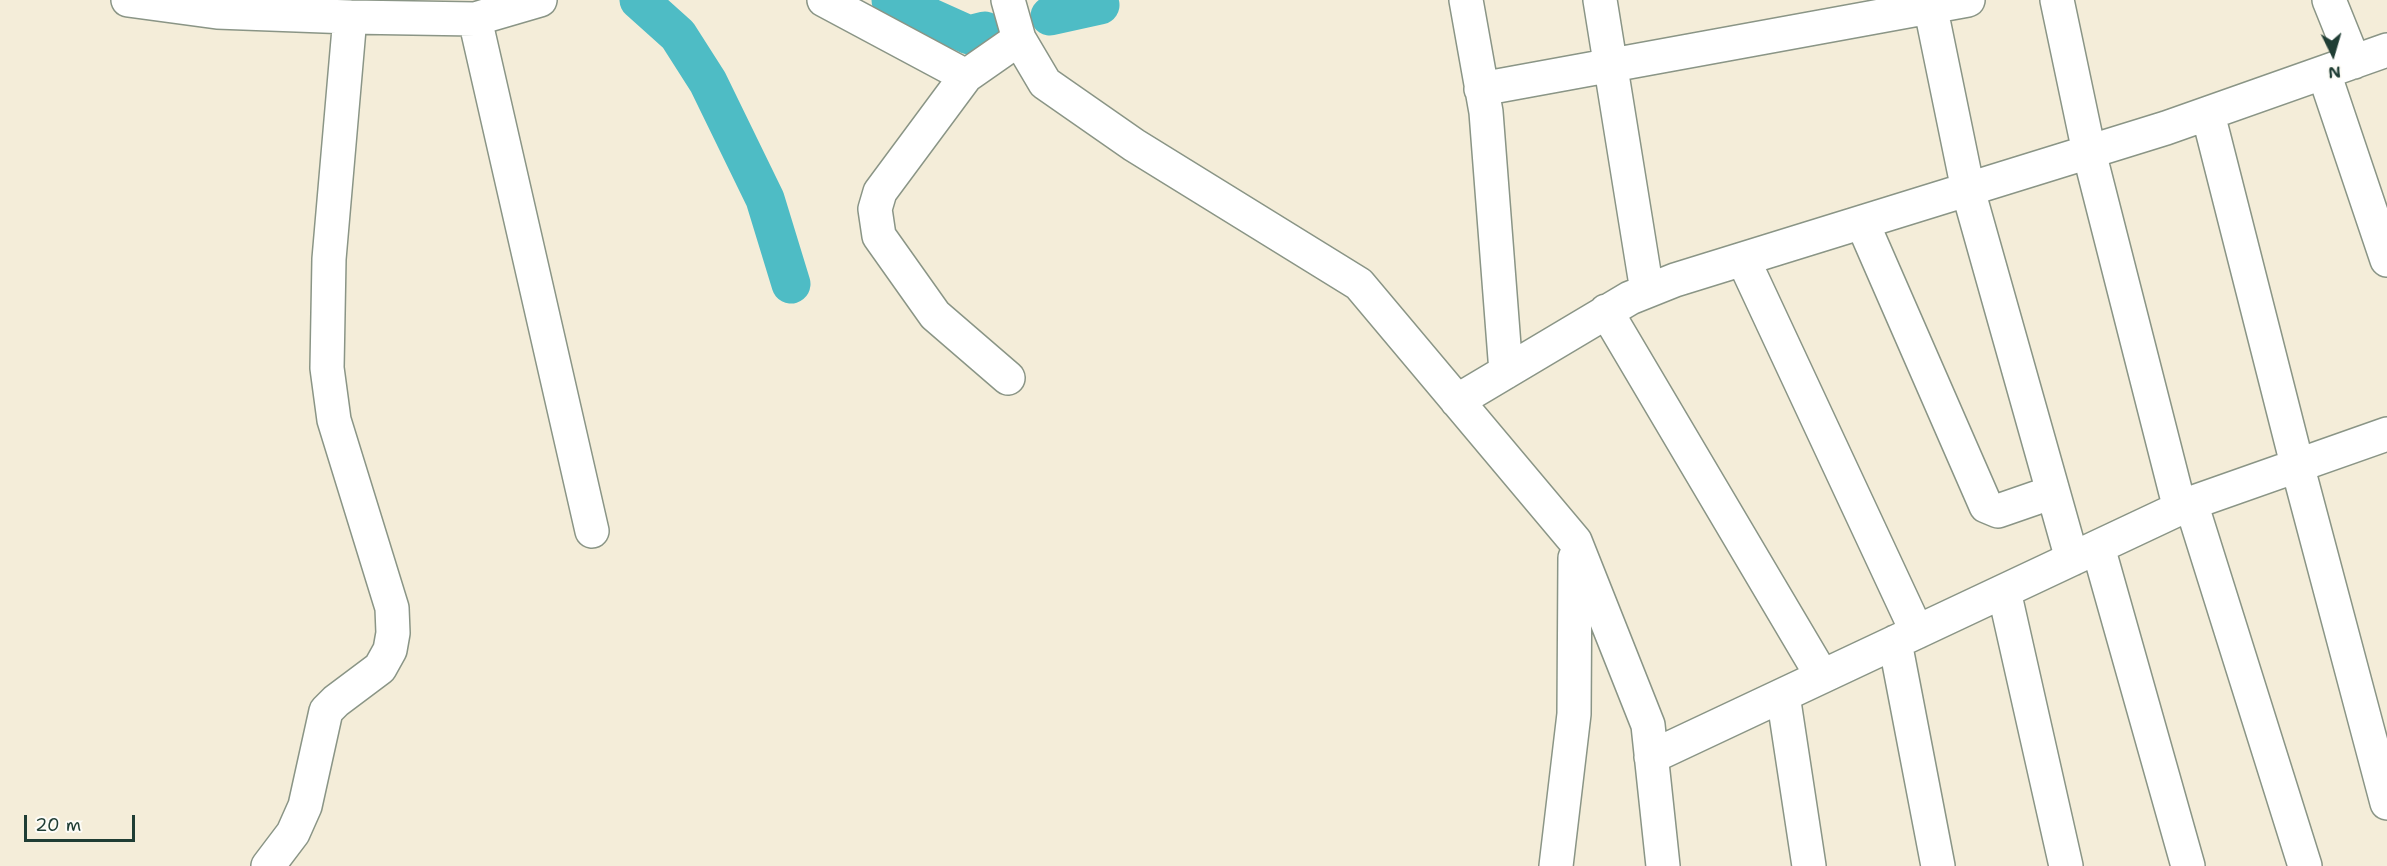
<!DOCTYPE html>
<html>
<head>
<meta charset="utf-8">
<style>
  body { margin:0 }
  #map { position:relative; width:2387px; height:866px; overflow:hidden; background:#f4edd9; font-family:"Shantell Sans",sans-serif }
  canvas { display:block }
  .north { position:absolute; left:2303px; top:24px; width:60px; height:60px; -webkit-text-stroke:4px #fdfcf7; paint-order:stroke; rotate:175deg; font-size:16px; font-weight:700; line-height:24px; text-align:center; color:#1f3d34 }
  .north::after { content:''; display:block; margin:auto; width:21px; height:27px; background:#1f3d34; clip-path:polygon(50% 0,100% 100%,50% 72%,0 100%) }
  .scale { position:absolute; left:24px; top:815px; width:111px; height:27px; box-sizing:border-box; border:3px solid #1f3d34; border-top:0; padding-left:8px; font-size:18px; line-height:21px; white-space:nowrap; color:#1f3d34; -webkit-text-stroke:4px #fdfcf7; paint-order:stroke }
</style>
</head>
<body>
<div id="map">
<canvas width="2387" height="866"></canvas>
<div class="north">N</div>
<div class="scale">20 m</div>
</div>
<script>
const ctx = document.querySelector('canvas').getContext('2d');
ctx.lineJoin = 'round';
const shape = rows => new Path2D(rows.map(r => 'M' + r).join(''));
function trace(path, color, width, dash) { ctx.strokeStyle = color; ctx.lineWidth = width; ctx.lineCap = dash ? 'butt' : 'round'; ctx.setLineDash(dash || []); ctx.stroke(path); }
const canal = shape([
  [639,0,678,35,708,82,765,199,791,284],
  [891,0,969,35,985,31],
  [1050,16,1100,5]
]);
const minor = shape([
  [128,0,217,12,350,17,329,259,327,368,334,420,392,608,393,633,390,650,380,668,336,701,326,711,305,806,293,833,268,866],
  [824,0,966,76],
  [1008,0,1019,39,1045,83,1134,145,1359,284,1575,541,1648,725,1663,866],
  [1466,0,1486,112,1506,372],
  [1600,0,1647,291],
  [1929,0,1968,190,2072,559],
  [2057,0,2089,152,2180,509],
  [2329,0,2354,62],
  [350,17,475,19,592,531],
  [475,19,540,0],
  [2324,73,2387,260],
  [1481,89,1968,0],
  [2208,114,2298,468,2387,803],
  [1862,222,1986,506,1998,511,2053,492],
  [1743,259,1917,632],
  [1606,311,1822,676],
  [1008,378,935,315,879,236,875,209,880,192,966,76,1019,39],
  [1457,401,1630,298,1675,280,2166,128,2387,50],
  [2191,503,2305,866],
  [2098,547,2188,866],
  [2004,591,2066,866],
  [1895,642,1938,866],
  [1783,695,1809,866],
  [1651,757,2191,503,2387,434],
  [1556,866,1574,714,1575,558]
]);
trace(canal, '#4ebcc5', 39);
trace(minor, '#8a9586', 36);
trace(minor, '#fff', 33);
</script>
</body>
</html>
